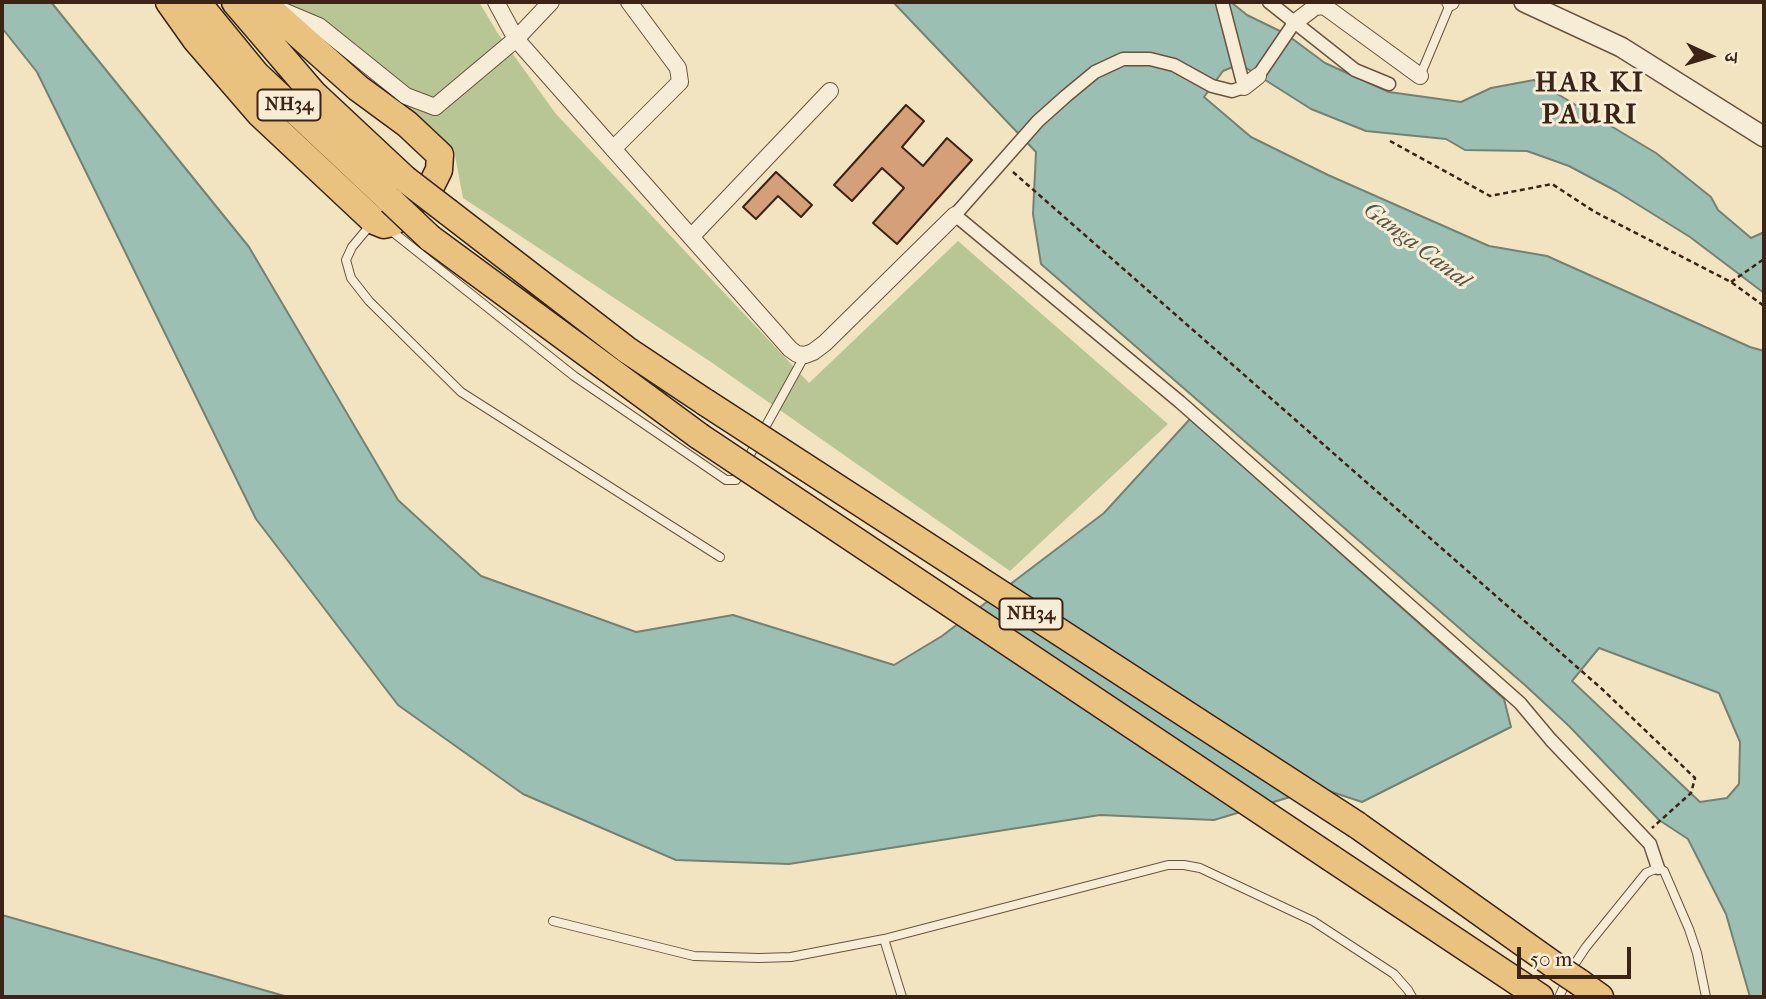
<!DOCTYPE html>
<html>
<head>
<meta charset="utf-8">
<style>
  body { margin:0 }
  #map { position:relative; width:1766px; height:999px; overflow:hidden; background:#f3e4c1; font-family:"IM FELL French Canon","Noto Serif Devanagari",serif }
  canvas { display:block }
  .frame { position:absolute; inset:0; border:4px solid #3b2315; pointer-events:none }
  .north { position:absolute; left:1675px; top:21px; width:70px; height:70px; -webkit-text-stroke:5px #f7edd7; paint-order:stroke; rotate:94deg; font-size:19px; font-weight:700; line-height:28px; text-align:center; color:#3b2315 }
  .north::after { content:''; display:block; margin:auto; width:24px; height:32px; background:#3b2315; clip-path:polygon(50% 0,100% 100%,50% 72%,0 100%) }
  .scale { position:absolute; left:1517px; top:947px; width:114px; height:32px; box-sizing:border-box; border:4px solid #3b2315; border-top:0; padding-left:9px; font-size:21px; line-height:24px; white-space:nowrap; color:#3b2315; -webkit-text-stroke:5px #f7edd7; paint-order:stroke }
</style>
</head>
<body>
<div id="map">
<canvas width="1766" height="999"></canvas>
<div class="frame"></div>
<div class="north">उ</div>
<div class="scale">50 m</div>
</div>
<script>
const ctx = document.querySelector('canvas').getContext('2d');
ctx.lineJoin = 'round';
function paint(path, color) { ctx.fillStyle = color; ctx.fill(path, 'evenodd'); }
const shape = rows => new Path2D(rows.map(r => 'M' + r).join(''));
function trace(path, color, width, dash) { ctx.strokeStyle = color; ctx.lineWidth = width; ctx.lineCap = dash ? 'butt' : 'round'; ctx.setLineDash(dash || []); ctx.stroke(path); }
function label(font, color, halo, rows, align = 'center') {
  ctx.font = font + ' "IM FELL French Canon",serif'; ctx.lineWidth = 6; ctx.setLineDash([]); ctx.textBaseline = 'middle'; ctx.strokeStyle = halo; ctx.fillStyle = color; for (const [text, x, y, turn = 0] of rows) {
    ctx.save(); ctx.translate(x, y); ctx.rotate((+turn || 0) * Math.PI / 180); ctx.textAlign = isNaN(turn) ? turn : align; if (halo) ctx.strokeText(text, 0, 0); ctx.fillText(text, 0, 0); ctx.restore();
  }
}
const green = shape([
  [285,2,479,2,497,32,556,114,809,383,958,241,1168,424,1010,571,711,362,463,198,454,150]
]);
const water = shape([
  [2,2,51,2,249,247,398,500,481,576,636,632,733,615,894,665,942,636,1104,513,1190,419,1504,699,1511,727,1362,802,1320,788,1214,820,1100,815,789,864,676,860,523,794,398,705,256,519,37,72,2,28,2,2],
  [893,2,1231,2,1247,15,1286,34,1325,63,1389,92,1461,102,1491,88,1534,80,1656,153,1711,197,1718,210,1751,238,1762,233,1764,235,1764,293,1690,237,1616,191,1569,166,1527,151,1465,150,1446,139,1366,131,1311,109,1240,64,1223,71,1204,97,1251,137,1328,175,1489,246,1547,256,1750,347,1764,351,1764,997,1750,997,1726,914,1688,839,1659,820,1569,726,1526,686,1041,264,1033,214,1036,152,893,2],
  [1599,648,1719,693,1740,742,1739,784,1727,798,1700,802,1572,681,1599,648],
  [2,915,232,981,288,997,2,997,2,915]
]);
const building = shape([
  [906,105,924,121,902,147,923,166,947,138,972,160,897,244,873,223,904,188,882,168,852,201,834,185,906,105],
  [776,172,812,205,801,217,778,196,756,219,743,207,776,172]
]);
const path = shape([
  [1390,141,1490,196,1552,184,1595,212,1731,282,1764,306],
  [1013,172,1602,689,1695,778,1691,793,1652,828],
  [1731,282,1764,259]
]);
const service = shape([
  [1420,76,1451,2],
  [372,223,352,247,346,260,351,278,369,301,461,392,720,557],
  [389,229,574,376,726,480,736,480,805,355],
  [553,921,694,956,759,958,791,957,884,939,1168,865,1184,865,1200,868,1313,921,1394,974,1408,990,1412,997],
  [884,939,902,997],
  [1559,997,1574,965,1586,947,1646,873,1658,868,1664,871,1689,929,1697,953,1706,997]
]);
const pedestrian = shape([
  [1222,2,1244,87,1232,91,1212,86,1174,65,1150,59,1123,59,1095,72,1066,96,1038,121,955,215,1180,402,1520,703,1551,740,1650,844,1658,868],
  [1269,2,1355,70,1389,84],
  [1258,76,1294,23]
]);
const minor = shape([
  [496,2,516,39,790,349,797,354,805,355,813,352,825,343,955,215],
  [1450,2,1451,2],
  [281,10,319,26,406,96,435,107,516,39,551,2],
  [1294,23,1315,7,1324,6,1420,76],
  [1244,87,1258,76],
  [613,149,680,82,678,68,629,2],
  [691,237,830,91]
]);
const tertiary = shape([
  [1524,2,1621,47,1764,137]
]);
const trunk = shape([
  [169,2,196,40,260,114,374,221,384,225,392,223,432,184,439,170,440,155,407,124,358,88,262,2],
  [197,2,256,74,391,201],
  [235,2,313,93,405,179],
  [448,212,627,350,705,402],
  [430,238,699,436],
  [1357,825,1561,970],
  [1331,858,1540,997],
  [1579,982,1600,997]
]);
const trunkBridge = shape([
  [405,179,448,212],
  [391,201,430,238],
  [705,402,1357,825],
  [699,436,1331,858],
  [1561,970,1579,982]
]);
const shields = [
  [289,105,63],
  [1031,614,63]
];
const shieldNames = [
  ["NH34",289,105],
  ["NH34",1031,614]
];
const waterNames = [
  ["Ganga Canal",1416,246,37]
];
const districtNames = [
  ["HAR KI",1590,84],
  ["PAURI",1590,116]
];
paint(green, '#b8c595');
paint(water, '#9bbfb2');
trace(water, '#758173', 2);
paint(building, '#d49f79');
trace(building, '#3b2315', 2);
trace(service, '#695340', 10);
trace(pedestrian, '#695340', 15);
trace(minor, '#695340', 18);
trace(tertiary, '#695340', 22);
trace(trunk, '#3b2315', 29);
trace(path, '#3b2315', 2.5, [5, 3.5]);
trace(service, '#f7edd7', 8);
trace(pedestrian, '#f7edd7', 12);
trace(minor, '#f7edd7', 16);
trace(tertiary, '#f7edd7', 19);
trace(trunk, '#eac280', 26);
trace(trunkBridge, '#3b2315', 29, []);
trace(trunkBridge, '#eac280', 26);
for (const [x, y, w] of shields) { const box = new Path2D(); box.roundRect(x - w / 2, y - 15.5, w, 31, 5); ctx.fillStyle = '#f7edd7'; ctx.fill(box); trace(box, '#3b2315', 2); }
label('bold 19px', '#3b2315', null, shieldNames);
label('italic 23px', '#585244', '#f7edd7', waterNames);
ctx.letterSpacing = '2px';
label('bold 28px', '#3b2315', '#f7edd7', districtNames);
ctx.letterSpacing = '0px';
</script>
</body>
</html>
